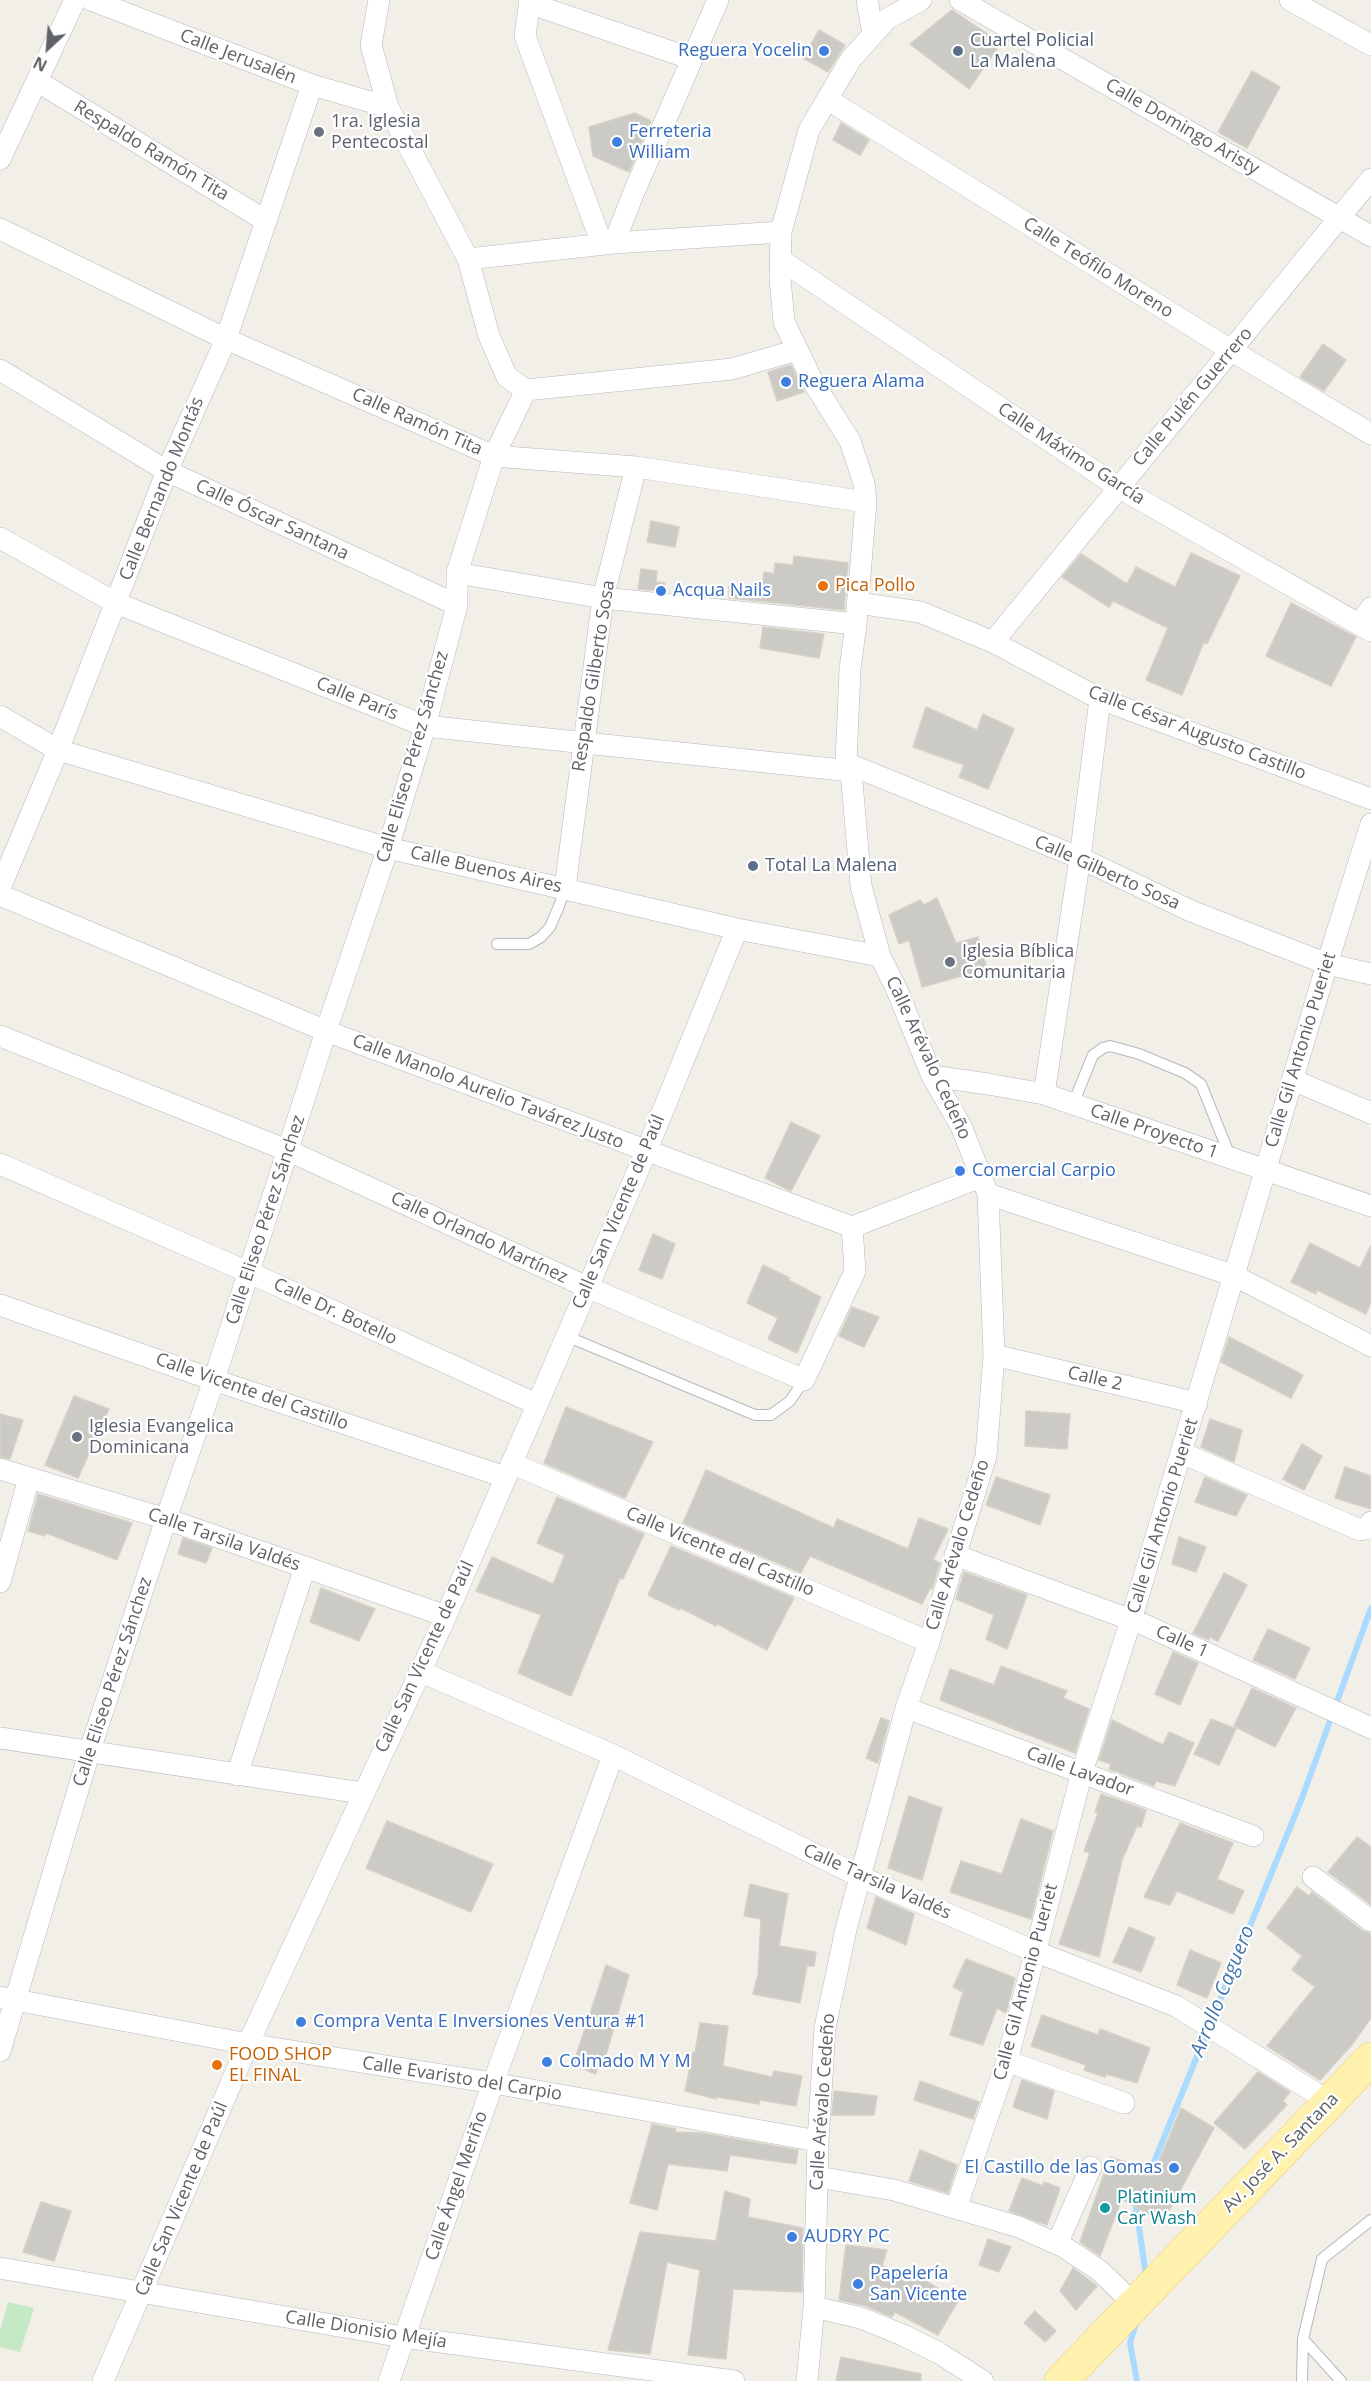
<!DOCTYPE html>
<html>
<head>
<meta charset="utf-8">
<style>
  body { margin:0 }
  #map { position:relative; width:1371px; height:2381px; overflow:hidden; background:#f1efe8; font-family:"Open Sans",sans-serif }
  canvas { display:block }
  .north { position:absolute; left:18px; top:18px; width:60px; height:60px; -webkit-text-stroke:4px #fff; paint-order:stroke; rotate:206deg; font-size:16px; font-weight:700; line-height:24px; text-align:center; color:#5f6368 }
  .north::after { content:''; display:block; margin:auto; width:21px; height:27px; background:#5f6368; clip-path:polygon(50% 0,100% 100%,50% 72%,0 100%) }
</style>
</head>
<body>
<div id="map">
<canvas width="1371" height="2381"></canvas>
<div class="north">N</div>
</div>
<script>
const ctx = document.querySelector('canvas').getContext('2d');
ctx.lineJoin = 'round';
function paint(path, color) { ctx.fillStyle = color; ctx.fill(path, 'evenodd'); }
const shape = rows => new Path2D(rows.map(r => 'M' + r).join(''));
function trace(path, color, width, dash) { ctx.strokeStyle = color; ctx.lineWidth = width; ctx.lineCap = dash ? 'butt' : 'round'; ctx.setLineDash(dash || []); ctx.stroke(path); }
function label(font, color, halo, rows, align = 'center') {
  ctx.font = font + ' "Open Sans",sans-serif'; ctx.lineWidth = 4.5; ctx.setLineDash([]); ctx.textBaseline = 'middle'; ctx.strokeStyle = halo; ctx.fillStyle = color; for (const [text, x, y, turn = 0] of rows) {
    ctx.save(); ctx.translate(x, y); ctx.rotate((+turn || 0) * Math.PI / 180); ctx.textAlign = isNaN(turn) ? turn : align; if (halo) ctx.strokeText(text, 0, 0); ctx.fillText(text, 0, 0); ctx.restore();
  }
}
const green = shape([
  [8,2302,34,2308,20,2352,0,2347,0,2331]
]);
const stream = shape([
  [1148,2177,1302,1798,1371,1608],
  [1138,2200,1136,2206,1146,2276],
  [1137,2381,1130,2343,1137,2320]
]);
const building = shape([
  [952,10,1001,43,969,89,910,44,952,10],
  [819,30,845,45,828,72,803,58,819,30],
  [1252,71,1280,87,1247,148,1218,132,1252,71],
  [635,113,651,121,629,172,593,156,589,127,635,113],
  [841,123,869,140,860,155,833,140,841,123],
  [1323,344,1346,360,1324,391,1300,377,1323,344],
  [791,365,804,392,777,401,768,372,791,365],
  [651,521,679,527,675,547,647,542,651,521],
  [1191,553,1240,576,1207,644,1204,642,1182,695,1146,680,1168,628,1113,601,1109,607,1062,577,1081,554,1127,584,1136,567,1175,587,1191,553],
  [794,556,848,563,844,610,729,598,729,586,762,588,764,572,774,574,775,563,793,565,794,556],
  [641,569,657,571,656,582,665,583,664,591,638,589,641,569],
  [1291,603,1356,637,1331,686,1266,656,1291,603],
  [763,627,824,634,819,658,760,648,763,627],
  [926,707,977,730,983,714,1014,729,988,789,959,777,964,765,913,747,926,707],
  [937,898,956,943,978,937,987,969,922,987,909,940,899,944,889,915,920,900,924,905,937,898],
  [791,1122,820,1136,791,1191,765,1178,791,1122],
  [653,1234,675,1244,662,1279,639,1270,653,1234],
  [1310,1243,1360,1268,1371,1245,1371,1302,1366,1314,1317,1290,1316,1294,1291,1282,1310,1243],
  [763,1265,790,1278,788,1280,821,1297,797,1353,768,1339,778,1318,747,1303,763,1265],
  [852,1307,879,1317,864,1347,839,1336,852,1307],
  [1229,1337,1303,1375,1291,1398,1221,1362,1229,1337],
  [74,1396,109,1409,78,1478,45,1465,74,1396],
  [566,1407,653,1442,625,1498,544,1463,566,1407],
  [1026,1411,1070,1414,1067,1449,1025,1446,1026,1411],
  [0,1414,23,1420,10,1459,0,1457,0,1414],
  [1210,1419,1242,1430,1234,1462,1201,1447,1210,1419],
  [1302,1444,1322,1456,1304,1490,1283,1479,1302,1444],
  [1345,1467,1371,1476,1371,1509,1335,1498,1345,1467],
  [706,1470,834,1528,837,1519,908,1549,919,1518,948,1529,933,1560,940,1563,932,1589,930,1588,922,1604,810,1556,801,1573,683,1523,706,1470],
  [996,1477,1050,1495,1040,1525,986,1505,996,1477],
  [1205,1477,1247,1495,1236,1516,1195,1502,1205,1477],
  [38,1494,132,1523,117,1560,46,1533,45,1536,28,1531,38,1494],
  [557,1497,644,1534,623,1579,620,1578,571,1696,518,1673,541,1615,476,1591,492,1557,553,1584,565,1555,537,1543,557,1497],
  [1179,1537,1206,1547,1196,1572,1172,1564,1179,1537],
  [183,1538,212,1548,206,1563,178,1554,183,1538],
  [671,1546,794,1598,767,1650,717,1624,716,1626,681,1608,679,1610,648,1595,671,1546],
  [964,1572,1027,1595,1007,1649,986,1639,994,1615,956,1599,964,1572],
  [1224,1573,1247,1585,1218,1641,1210,1637,1209,1640,1193,1633,1224,1573],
  [321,1588,375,1609,359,1641,310,1622,321,1588],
  [1268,1629,1310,1648,1295,1679,1253,1660,1268,1629],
  [1173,1652,1198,1663,1180,1705,1155,1694,1173,1652],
  [1001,1666,1067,1691,1063,1698,1089,1709,1075,1753,940,1700,950,1669,994,1685,1001,1666],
  [1252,1688,1296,1708,1275,1747,1234,1726,1252,1688],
  [881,1718,889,1721,878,1763,866,1758,881,1718],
  [1211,1719,1236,1729,1219,1765,1194,1754,1211,1719],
  [1112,1720,1163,1745,1169,1732,1194,1743,1175,1786,1156,1781,1154,1786,1109,1769,1111,1764,1099,1760,1112,1720],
  [1101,1794,1146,1810,1141,1827,1137,1826,1122,1860,1099,1957,1059,1944,1090,1853,1084,1851,1098,1813,1095,1812,1101,1794],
  [909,1796,942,1808,922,1880,888,1868,909,1796],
  [1021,1819,1053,1831,1031,1919,950,1892,961,1861,1002,1874,1021,1819],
  [387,1821,493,1864,471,1912,366,1868,387,1821],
  [1180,1823,1233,1843,1217,1879,1244,1891,1233,1914,1177,1891,1170,1905,1144,1897,1180,1823],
  [1357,1837,1371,1847,1371,1905,1328,1872,1357,1837],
  [750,1884,788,1894,779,1946,816,1952,814,1966,807,1966,800,2003,753,1994,758,1975,761,1919,744,1916,750,1884],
  [1297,1887,1309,1896,1312,1892,1363,1931,1371,1934,1371,2018,1351,2046,1320,2080,1267,2046,1315,1987,1292,1970,1302,1956,1267,1928,1297,1887],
  [876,1897,914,1914,906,1945,867,1928,876,1897],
  [1129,1927,1155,1938,1141,1972,1113,1962,1129,1927],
  [1190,1950,1221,1963,1207,1998,1177,1985,1190,1950],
  [966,1959,1015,1978,1006,2013,997,2008,983,2045,950,2035,963,1992,953,1987,966,1959],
  [606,1965,629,1975,604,2062,598,2062,596,2074,573,2065,606,1965],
  [1042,2015,1098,2035,1100,2029,1150,2048,1137,2083,1106,2074,1105,2077,1084,2070,1086,2065,1031,2046,1042,2015],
  [700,2023,728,2026,723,2066,772,2077,774,2071,802,2076,796,2106,760,2100,759,2104,716,2097,716,2099,685,2091,693,2052,695,2053,700,2023],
  [1258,2072,1290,2092,1283,2101,1287,2105,1245,2149,1214,2123,1258,2072],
  [1022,2080,1054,2091,1047,2119,1013,2107,1022,2080],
  [920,2081,979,2102,973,2119,914,2100,920,2081],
  [834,2091,877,2096,874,2115,832,2115,834,2091],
  [1181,2108,1214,2128,1163,2222,1122,2199,1100,2256,1080,2242,1110,2157,1155,2171,1181,2108],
  [652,2124,676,2129,675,2132,702,2133,798,2150,796,2164,730,2155,727,2171,668,2164,657,2210,630,2203,652,2124],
  [920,2150,957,2165,948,2193,909,2181,920,2150],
  [1022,2178,1043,2186,1044,2182,1060,2188,1047,2225,1009,2211,1022,2178],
  [725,2191,750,2199,748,2217,803,2228,802,2292,733,2289,726,2359,688,2355,700,2270,667,2262,650,2354,608,2350,640,2232,716,2241,725,2191],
  [41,2202,71,2211,54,2261,23,2252,41,2202],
  [988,2239,1011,2247,999,2272,979,2265,988,2239],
  [846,2245,887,2250,882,2266,920,2277,958,2301,938,2335,895,2312,892,2317,866,2306,839,2300,846,2245],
  [1073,2268,1097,2286,1076,2310,1060,2291,1073,2268],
  [1035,2311,1056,2331,1045,2342,1024,2323,1035,2311],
  [841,2357,921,2374,921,2381,836,2381,841,2357]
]);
const service = shape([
  [497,944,529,944,541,937,550,927,559,906,565,888],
  [1073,1104,1093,1055,1103,1048,1110,1046,1139,1054,1185,1073,1201,1084,1230,1156],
  [566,1336,755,1415,771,1415,790,1401,804,1380],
  [1302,2381,1303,2339],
  [1341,2381,1303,2339,1322,2259,1371,2220]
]);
const minor = shape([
  [91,0,312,85,388,107],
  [379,0,371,45,388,107,468,259,489,336,507,377,526,390,732,369,797,350],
  [530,0,525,36,602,244],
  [867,0,873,34],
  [960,0,1371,236],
  [1290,0,1371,45],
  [529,3,692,59],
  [37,81,266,221],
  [827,99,1232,351,1371,434],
  [0,159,75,0],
  [0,229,226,339,494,456,636,467,866,502],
  [614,243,634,192,718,0],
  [468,259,614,243,781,232],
  [781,260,1118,487,1371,631],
  [0,370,167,471,457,605],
  [0,538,116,603,425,726,851,771],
  [457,573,603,598,856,624],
  [857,603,920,612,993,642,1100,699,1371,799],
  [1359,624,1371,608],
  [993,642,1371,179],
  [0,716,58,750,388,848,737,929,880,956],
  [846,763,1080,858,1191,911,1327,964,1371,974],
  [0,888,58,750,167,471,226,339,312,85],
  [565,888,603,598,636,467],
  [0,895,326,1031,852,1227,981,1177],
  [0,1036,289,1151,587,1287,804,1380,855,1271,852,1227],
  [932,1076,988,1084,1044,1094,1371,1206],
  [1293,1080,1371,1113],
  [1044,1094,1080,858,1100,699],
  [0,1164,248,1272,536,1404],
  [988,1194,1235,1276,1371,1346],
  [0,1305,214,1380,505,1477],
  [994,1355,1197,1403],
  [1182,1453,1360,1530,1366,1529,1371,1522],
  [511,1463,929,1642],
  [0,1469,166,1519,446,1616],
  [955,1555,1145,1625,1371,1728],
  [0,1582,29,1478],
  [419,1671,613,1755,861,1877,1034,1951,1176,2006,1330,2102],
  [906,1708,1253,1836],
  [0,1738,362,1793],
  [237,1775,305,1567],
  [1313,1877,1371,1921],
  [0,1997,248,2044,493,2083,818,2141],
  [0,2051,89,1753,166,1519,214,1380,326,1031,388,848,425,726,457,605,457,573,494,456,526,390],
  [1007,2061,1124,2103],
  [818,2177,894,2190,1019,2227,1064,2247,1100,2271,1133,2303],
  [956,2208,1007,2061,1082,1772,1131,1620,1327,964,1371,824],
  [1057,2244,1091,2167],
  [0,2268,403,2337,734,2381],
  [814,2307,861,2318,905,2336,939,2353,983,2381],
  [103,2381,248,2044,446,1616,646,1152,737,929],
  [389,2381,493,2083,613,1755],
  [807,2381,814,2307,818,2141,825,2028,846,1929,906,1708,929,1642,986,1456,994,1355,988,1194,961,1126,932,1076,896,988,880,956,861,886,851,771,846,763,850,669,856,624,866,502,864,483,850,441,813,382,784,322,780,279,781,232,809,130,851,59,887,19,921,0]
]);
const primary = shape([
  [1061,2381,1371,2059]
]);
const markers = [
  [824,51,6,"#3f7fe0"],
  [958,51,6,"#5c6f8a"],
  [319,132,6,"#6b7280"],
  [617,142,6,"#3f7fe0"],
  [786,382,6,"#3f7fe0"],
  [823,586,6,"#e8710a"],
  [661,591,6,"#3f7fe0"],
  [753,866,6,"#5c6f8a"],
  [950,962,6,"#6b7280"],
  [960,1171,6,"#3f7fe0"],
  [77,1437,6,"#6b7280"],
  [301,2022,6,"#3f7fe0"],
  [547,2062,6,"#3f7fe0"],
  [217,2065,6,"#e8710a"],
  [1174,2168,6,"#3f7fe0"],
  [1105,2208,6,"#0f9aa8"],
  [792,2237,6,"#3f7fe0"],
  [858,2284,6,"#3f7fe0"]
];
const serviceNames = [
  ["Cuartel Policial",970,41],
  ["La Malena",970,62],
  ["Total La Malena",765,866]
];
const shopNames = [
  ["Reguera Yocelin",812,51,"right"],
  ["Ferreteria",629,132],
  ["William",629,153],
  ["Reguera Alama",798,382],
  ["Acqua Nails",673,591],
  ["Comercial Carpio",972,1171],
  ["Compra Venta E Inversiones Ventura #1",313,2022],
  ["Colmado M Y M",559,2062],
  ["El Castillo de las Gomas",1162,2168,"right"],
  ["AUDRY PC",804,2237],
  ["Papelería",870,2274],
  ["San Vicente",870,2295]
];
const streetNames = [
  ["Calle Jerusalén",238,57,21],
  ["Calle Domingo Aristy",1182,127,30],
  ["Respaldo Ramón Tita",151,151,31],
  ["Calle Teófilo Moreno",1098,268,32],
  ["Calle Pulén Guerrero",1193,397,-50],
  ["Calle Ramón Tita",417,422,24],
  ["Calle Máximo García",1071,454,33],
  ["Calle Bernando Montás",162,489,-68],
  ["Calle Óscar Santana",272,520,25],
  ["Respaldo Gilberto Sosa",594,676,-81],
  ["Calle París",357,699,22],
  ["Calle César Augusto Castillo",1197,733,21],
  ["Calle Eliseo Pérez Sánchez",413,757,-74],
  ["Calle Buenos Aires",486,870,13],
  ["Calle Gilberto Sosa",1107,873,24],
  ["Calle Gil Antonio Pueriet",1301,1050,-73],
  ["Calle Arévalo Cedeño",928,1058,65],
  ["Calle Manolo Aurelio Tavárez Justo",488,1092,21],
  ["Calle Proyecto 1",1154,1132,19],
  ["Calle San Vicente de Paúl",619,1212,-67],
  ["Calle Eliseo Pérez Sánchez",266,1220,-72],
  ["Calle Orlando Martínez",479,1238,25],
  ["Calle Dr. Botello",335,1312,25],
  ["Calle 2",1095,1379,13],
  ["Calle Vicente del Castillo",252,1392,19],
  ["Calle Gil Antonio Pueriet",1163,1516,-73],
  ["Calle Tarsila Valdés",224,1540,19],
  ["Calle Arévalo Cedeño",958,1545,-73],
  ["Calle Vicente del Castillo",720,1552,23],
  ["Calle 1",1182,1642,24],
  ["Calle San Vicente de Paúl",425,1657,-65],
  ["Calle Eliseo Pérez Sánchez",113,1682,-72],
  ["Calle Lavador",1080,1772,20],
  ["Calle Tarsila Valdés",877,1882,24],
  ["Calle Gil Antonio Pueriet",1026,1982,-75],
  ["Calle Evaristo del Carpio",462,2079,9],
  ["Calle Arévalo Cedeño",823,2102,-86],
  ["Av. José A. Santana",1281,2153,-46],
  ["Calle Ángel Meriño",457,2186,-71],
  ["Calle San Vicente de Paúl",182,2199,-67],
  ["Calle Dionisio Mejía",366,2330,9]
];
const worshipNames = [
  ["1ra. Iglesia",331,122],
  ["Pentecostal",331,143],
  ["Iglesia Bíblica",962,952],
  ["Comunitaria",962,973],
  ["Iglesia Evangelica",89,1427],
  ["Dominicana",89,1448]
];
const foodNames = [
  ["Pica Pollo",835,586],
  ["FOOD SHOP",229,2055],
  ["EL FINAL",229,2076]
];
const cultureNames = [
  ["Platinium",1117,2198],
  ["Car Wash",1117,2219]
];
const waterNames = [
  ["Arrollo Caguero",1223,1991,-68]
];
paint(green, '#c5e8c5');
trace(stream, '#aadaff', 6);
paint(building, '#cccac5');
trace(building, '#d6d1c6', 1.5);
trace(service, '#b5b8bc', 12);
trace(minor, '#b5b8bc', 22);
trace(primary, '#f2c960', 34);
trace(service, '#fff', 10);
trace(minor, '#fff', 21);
trace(primary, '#fff2af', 33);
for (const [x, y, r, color] of markers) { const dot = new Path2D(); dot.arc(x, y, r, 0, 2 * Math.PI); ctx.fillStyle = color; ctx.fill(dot); trace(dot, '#fff', 2); }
label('18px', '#4e5e75', '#fff', serviceNames, 'left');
label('18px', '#366cbe', '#fff', shopNames, 'left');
label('18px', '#5f6368', '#fff', streetNames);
label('18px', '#5b616d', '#fff', worshipNames, 'left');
label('18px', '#c56008', '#fff', foodNames, 'left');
label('18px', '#0d838f', '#fff', cultureNames, 'left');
label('italic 20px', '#4174aa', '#fff', waterNames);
</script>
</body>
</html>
